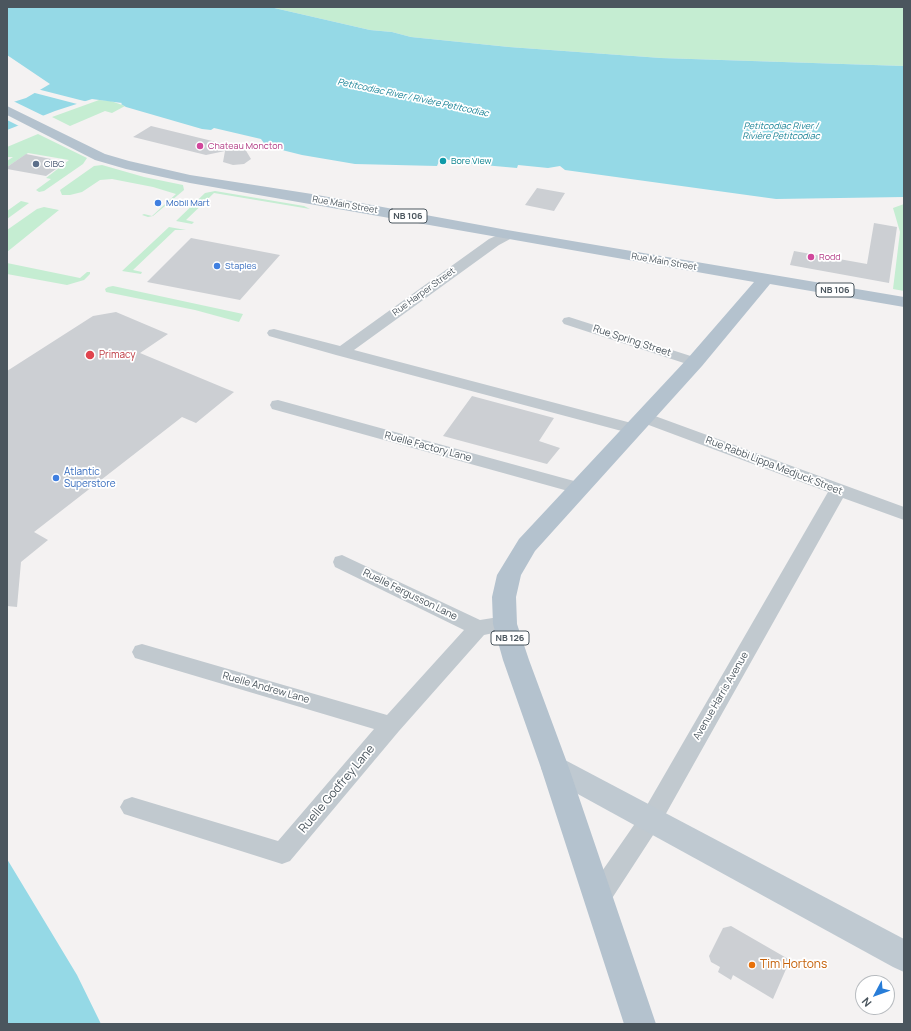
<!DOCTYPE html>
<html>
<head>
<meta charset="utf-8">
<style>
  body { margin:0 }
  #map { position:relative; width:911px; height:1031px; overflow:hidden; background:#f4f2f2; font-family:Manrope,sans-serif }
  canvas { display:block }
  .frame { position:absolute; inset:0; border:8px solid #4b565e; pointer-events:none }
  .north { position:absolute; left:855px; top:975px; width:40px; height:40px; box-sizing:border-box; background:#fff; border:1px solid #b7bbbf; border-radius:50%; rotate:229deg; font-size:11px; font-weight:700; line-height:16px; text-align:center; color:#4b565e }
  .north::after { content:''; display:block; margin:auto; width:14px; height:18px; background:#287dd8; clip-path:polygon(50% 0,100% 100%,50% 72%,0 100%) }
</style>
</head>
<body>
<div id="map">
<canvas width="911" height="1031"></canvas>
<div class="frame"></div>
<div class="north">N</div>
</div>
<script>
const ctx = document.querySelector('canvas').getContext('2d');
ctx.lineJoin = 'round';
function paint(path, color) { ctx.fillStyle = color; ctx.fill(path, 'evenodd'); }
const shape = rows => new Path2D(rows.map(r => 'M' + r).join(''));
function trace(path, color, width, dash) { ctx.strokeStyle = color; ctx.lineWidth = width; ctx.lineCap = dash ? 'butt' : 'round'; ctx.setLineDash(dash || []); ctx.stroke(path); }
function label(font, color, halo, rows, align = 'center') {
  ctx.font = font + ' Manrope,sans-serif'; ctx.lineWidth = 3.5; ctx.setLineDash([]); ctx.textBaseline = 'middle'; ctx.strokeStyle = halo; ctx.fillStyle = color; for (const [text, x, y, turn = 0] of rows) {
    ctx.save(); ctx.translate(x, y); ctx.rotate((+turn || 0) * Math.PI / 180); ctx.textAlign = isNaN(turn) ? turn : align; if (halo) ctx.strokeText(text, 0, 0); ctx.fillText(text, 0, 0); ctx.restore();
  }
}
const green = shape([
  [270,7,904,7,904,66,661,58,509,47,411,37,392,32,370,30],
  [99,100,111,101,125,106,112,113,105,111,70,126,52,117],
  [38,134,87,158,83,164,44,191,39,192,36,190,51,179,46,178,69,160,28,153,7,167,7,161,13,157,7,157,7,147],
  [102,165,144,177,183,185,184,190,153,216,148,217,142,215,144,214,152,216,176,194,153,187,112,179,100,180,82,192,70,195,62,195,60,190,94,166],
  [215,191,304,206,310,209,214,193,186,220,194,222,192,224,176,221,205,193],
  [21,201,29,203,7,219,7,211],
  [904,204,904,291,893,289,900,232,893,208],
  [44,207,59,210,7,252,7,230,37,209],
  [169,227,186,230,175,230,133,270,142,272,141,274,122,271],
  [7,263,80,278,87,272,90,272,90,274,84,280,67,285,7,274],
  [113,286,243,314,239,322,195,310,106,292,105,289,108,287]
]);
const water = shape([
  [7,7,270,7,370,30,392,32,411,37,509,47,661,58,904,66,904,197,776,199,565,170,560,166,548,168,518,165,517,168,461,163,461,161,440,159,437,166,355,164,302,155,266,146,261,139,214,128,211,130,202,129,126,107,121,104,122,103,92,99,55,111,7,130,7,104,26,98,50,84,7,55],
  [7,859,77,975,101,1024,7,1024]
]);
const pier = shape([
  [37,89,88,102,81,105,31,92],
  [11,100,46,117,21,127,7,120,7,102]
]);
const building = shape([
  [151,126,245,149,251,159,244,164,233,165,223,162,225,151,206,155,133,137],
  [26,154,66,162,46,176,7,169,7,167],
  [537,188,565,193,554,211,525,205],
  [874,223,897,227,889,283,790,265,794,251,867,264],
  [191,238,280,255,240,300,147,282],
  [116,312,168,334,140,353,234,392,196,423,182,417,34,532,48,540,21,562,17,607,7,606,7,371,93,316],
  [472,396,554,418,539,441,560,448,547,464,443,436],
  [731,926,790,960,773,999,733,975,731,980,718,972,720,967,711,962,709,956,723,928]
]);
const street = shape([
  [507,231,512,232,514,235,512,238,499,245,354,350,639,425,641,429,639,433,633,434,336,355,269,336,267,333,269,330,274,329,340,346,489,239,507,231],
  [569,317,700,359,703,362,700,365,695,367,690,365,564,324,562,321,564,318,569,317],
  [278,400,585,484,588,488,585,492,579,494,272,409,270,405,272,401,278,400],
  [644,412,904,507,904,520,843,498,659,826,607,906,598,910,589,906,586,898,589,890,643,812,828,492,638,421,636,417,638,413,644,412],
  [342,555,480,620,505,616,512,619,515,624,512,629,484,635,399,731,290,861,282,864,124,814,120,807,124,800,132,797,278,841,374,729,135,658,132,652,135,646,142,644,387,715,464,630,335,567,333,562,335,557,342,555]
]);
const secondary = shape([
  [555,756,565,760,904,939,904,972,893,967,545,776,541,768,545,760,555,756]
]);
const primary = shape([
  [7,106,105,154,129,161,190,175,312,194,507,230,904,297,904,307,770,284,702,366,535,551,521,575,516,597,517,624,529,660,569,768,656,1024,624,1024,541,768,503,660,493,624,492,597,497,575,519,539,688,358,754,282,190,183,126,169,95,160,7,115,7,106]
]);
const markers = [
  [200,146,4,"#d1479c"],
  [443,161,4,"#0f9aa8"],
  [36,164,4,"#5c6f8a"],
  [158,203,4,"#3f7fe0"],
  [811,257,4,"#d1479c"],
  [217,266,4,"#3f7fe0"],
  [90,355,5,"#e0444e"],
  [56,478,4,"#3f7fe0"],
  [752,965,4,"#e8710a"]
];
const farWaternames = [
  ["Petitcodiac River / Rivière Petitcodiac",413,98,12],
  ["Petitcodiac River /",781,126],
  ["Rivière Petitcodiac",781,136]
];
const farHotelnames = [
  ["Chateau Moncton",208,146],
  ["Rodd",819,257]
];
const farCulturenames = [
  ["Bore View",451,161]
];
const farServicenames = [
  ["CIBC",44,164]
];
const farShopnames = [
  ["Mobil Mart",166,203],
  ["Staples",225,266]
];
const farStreetnames = [
  ["Rue Main Street",345,205,10],
  ["Rue Main Street",664,262,10],
  ["Rue Harper Street",424,292,-36]
];
const shields = [
  [408,216,38],
  [835,290,38],
  [510,638,38]
];
const shieldNames = [
  ["NB 106",408,216],
  ["NB 106",835,290],
  ["NB 126",510,638]
];
const streetNames = [
  ["Rue Spring Street",632,341,18],
  ["Ruelle Factory Lane",428,447,15],
  ["Rue Rabbi Lippa Medjuck Street",774,466,21],
  ["Ruelle Fergusson Lane",410,595,26],
  ["Ruelle Andrew Lane",266,688,16],
  ["Avenue Harris Avenue",721,696,-60]
];
const healthNames = [
  ["Primacy",99,355]
];
const shopNames = [
  ["Atlantic",64,472],
  ["Superstore",64,484]
];
const nearStreetnames = [
  ["Ruelle Godfrey Lane",337,789,-50]
];
const nearFoodnames = [
  ["Tim Hortons",760,965]
];
paint(green, '#c5edd2');
paint(water, '#95d9e6');
paint(pier, '#f4f2f2');
paint(building, '#cccfd3');
paint(street, '#c1c9cf');
paint(secondary, '#bfc9d1');
paint(primary, '#b4c2ce');
for (const [x, y, r, color] of markers) { const dot = new Path2D(); dot.arc(x, y, r, 0, 2 * Math.PI); ctx.fillStyle = color; ctx.fill(dot); trace(dot, '#fff', 1.5); }
label('italic 9px', '#178195', '#fff', farWaternames);
label('9px', '#b23c85', '#fff', farHotelnames, 'left');
label('9px', '#0d838f', '#fff', farCulturenames, 'left');
label('9px', '#4e5e75', '#fff', farServicenames, 'left');
label('9px', '#366cbe', '#fff', farShopnames, 'left');
label('9px', '#4b565e', '#fff', farStreetnames);
for (const [x, y, w] of shields) { const box = new Path2D(); box.roundRect(x - w / 2, y - 7, w, 14, 3); ctx.fillStyle = '#fff'; ctx.fill(box); trace(box, '#4b565e', 1); }
label('bold 9px', '#4b565e', null, shieldNames);
label('10px', '#4b565e', '#fff', streetNames);
label('10px', '#be3a42', '#fff', healthNames, 'left');
label('10px', '#366cbe', '#fff', shopNames, 'left');
label('12px', '#4b565e', '#fff', nearStreetnames);
label('12px', '#c56008', '#fff', nearFoodnames, 'left');
</script>
</body>
</html>
